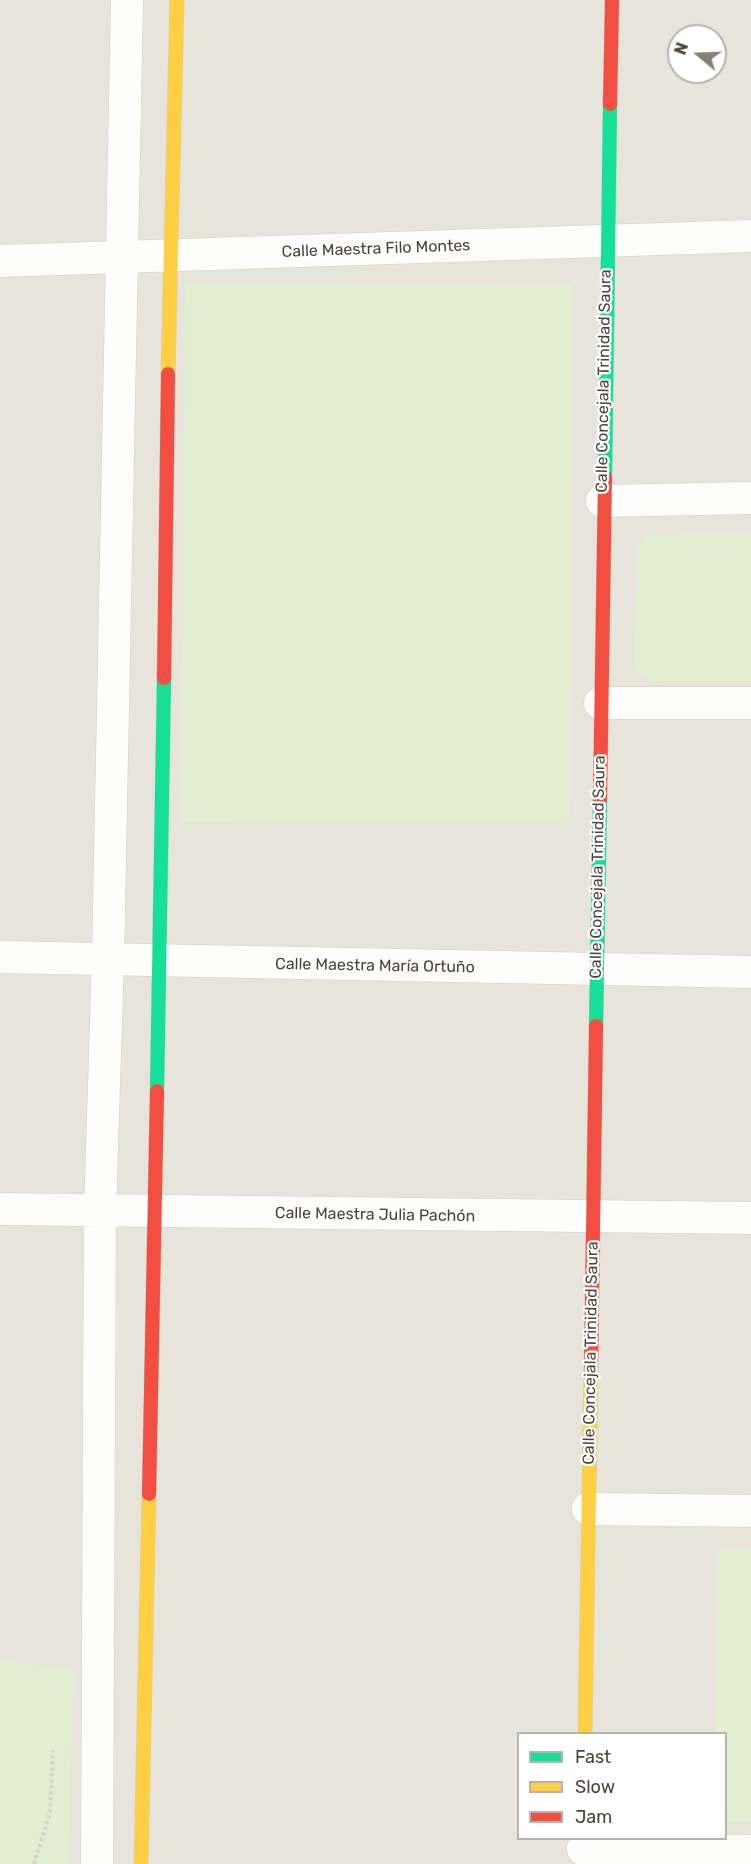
<!DOCTYPE html>
<html>
<head>
<meta charset="utf-8">
<style>
  body { margin:0 }
  #map { position:relative; width:751px; height:1864px; overflow:hidden; background:#f4f2ee; font-family:Rubik,sans-serif }
  canvas { display:block }
  .legend { position:absolute; left:517px; top:1732px; width:210px; height:108px; box-sizing:border-box; background:#fff; border:2px solid #b7b4b0; margin:0; padding:8px 10px; list-style:none; font-size:18px; color:#4b4439 }
  .legend li { display:flex; align-items:center; gap:12px; height:30px }
  .legend b { width:30px; border:2px solid #b7b4b0 }
  .north { position:absolute; left:667px; top:24px; width:60px; height:60px; box-sizing:border-box; background:#fff; border:2px solid #b7b4b0; border-radius:50%; rotate:289deg; font-size:16px; font-weight:700; line-height:24px; text-align:center; color:#4b4439 }
  .north::after { content:''; display:block; margin:auto; width:21px; height:27px; background:#868178; clip-path:polygon(50% 0,100% 100%,50% 72%,0 100%) }
</style>
</head>
<body>
<div id="map">
<canvas width="751" height="1864"></canvas>
<ul class="legend">
<li><b style="height:8px;background:#16e098"></b>Fast</li>
<li><b style="height:8px;background:#ffcf43"></b>Slow</li>
<li><b style="height:8px;background:#f24e42"></b>Jam</li>
</ul>
<div class="north">N</div>
</div>
<script>
const ctx = document.querySelector('canvas').getContext('2d');
ctx.lineJoin = 'round';
function paint(path, color) { ctx.fillStyle = color; ctx.fill(path, 'evenodd'); }
const shape = rows => new Path2D(rows.map(r => 'M' + r).join(''));
function trace(path, color, width, dash) { ctx.strokeStyle = color; ctx.lineWidth = width; ctx.lineCap = dash ? 'butt' : 'round'; ctx.setLineDash(dash || []); ctx.stroke(path); }
function label(font, color, halo, rows, align = 'center') {
  ctx.font = font + ' Rubik,sans-serif'; ctx.lineWidth = 4.5; ctx.setLineDash([]); ctx.textBaseline = 'middle'; ctx.strokeStyle = halo; ctx.fillStyle = color; for (const [text, x, y, turn = 0] of rows) {
    ctx.save(); ctx.translate(x, y); ctx.rotate((+turn || 0) * Math.PI / 180); ctx.textAlign = isNaN(turn) ? turn : align; if (halo) ctx.strokeText(text, 0, 0); ctx.fillText(text, 0, 0); ctx.restore();
  }
}
const residential = shape([
  [0,0,751,0,751,1864,0,1864],
  [679,36,715,36,715,72,679,72],
  [518,1734,726,1734,726,1838,518,1838]
]);
const green = shape([
  [185,284,572,285,569,823,182,822],
  [751,532,751,682,653,682,634,669,637,549,649,536],
  [718,1548,751,1549,751,1822,726,1822,726,1734,715,1733],
  [0,1661,74,1668,68,1864,0,1864]
]);
const path = shape([
  [34,1864,50,1812,53,1750]
]);
const street = shape([
  [0,261,751,236],
  [602,501,751,498],
  [600,703,751,703],
  [0,957,751,972],
  [0,1209,751,1218],
  [588,1509,751,1511],
  [583,1849,751,1851],
  [97,1864,100,1211,108,959,127,0]
]);
const fast = shape([
  [605,477,610,104],
  [596,1026,600,799],
  [157,1091,164,678]
]);
const slow = shape([
  [168,374,177,0],
  [585,1734,591,1368],
  [141,1864,149,1494]
]);
const jam = shape([
  [610,104,612,0],
  [164,678,168,374],
  [600,799,605,477],
  [591,1368,596,1026],
  [149,1494,157,1091]
]);
const streetNames = [
  ["Calle Maestra Filo Montes",376,249,-2],
  ["Calle Concejala Trinidad Saura",604,381,-89],
  ["Calle Concejala Trinidad Saura",598,867,-89],
  ["Calle Maestra María Ortuño",375,966,1],
  ["Calle Maestra Julia Pachón",375,1215,1],
  ["Calle Concejala Trinidad Saura",591,1353,-89]
];
paint(residential, '#e7e4dc');
paint(green, '#e1eecf');
trace(street, '#d2d0cb', 33);
trace(fast, '#d3cfc5', 15);
trace(slow, '#d3cfc5', 15);
trace(jam, '#d3cfc5', 15);
trace(path, '#d3d2cc', 4, [3, 3]);
trace(street, '#fdfdfc', 32);
trace(fast, '#16e098', 14);
trace(slow, '#ffcf43', 14);
trace(jam, '#f24e42', 14);
label('16px', '#4b4439', '#fff', streetNames);
</script>
</body>
</html>
